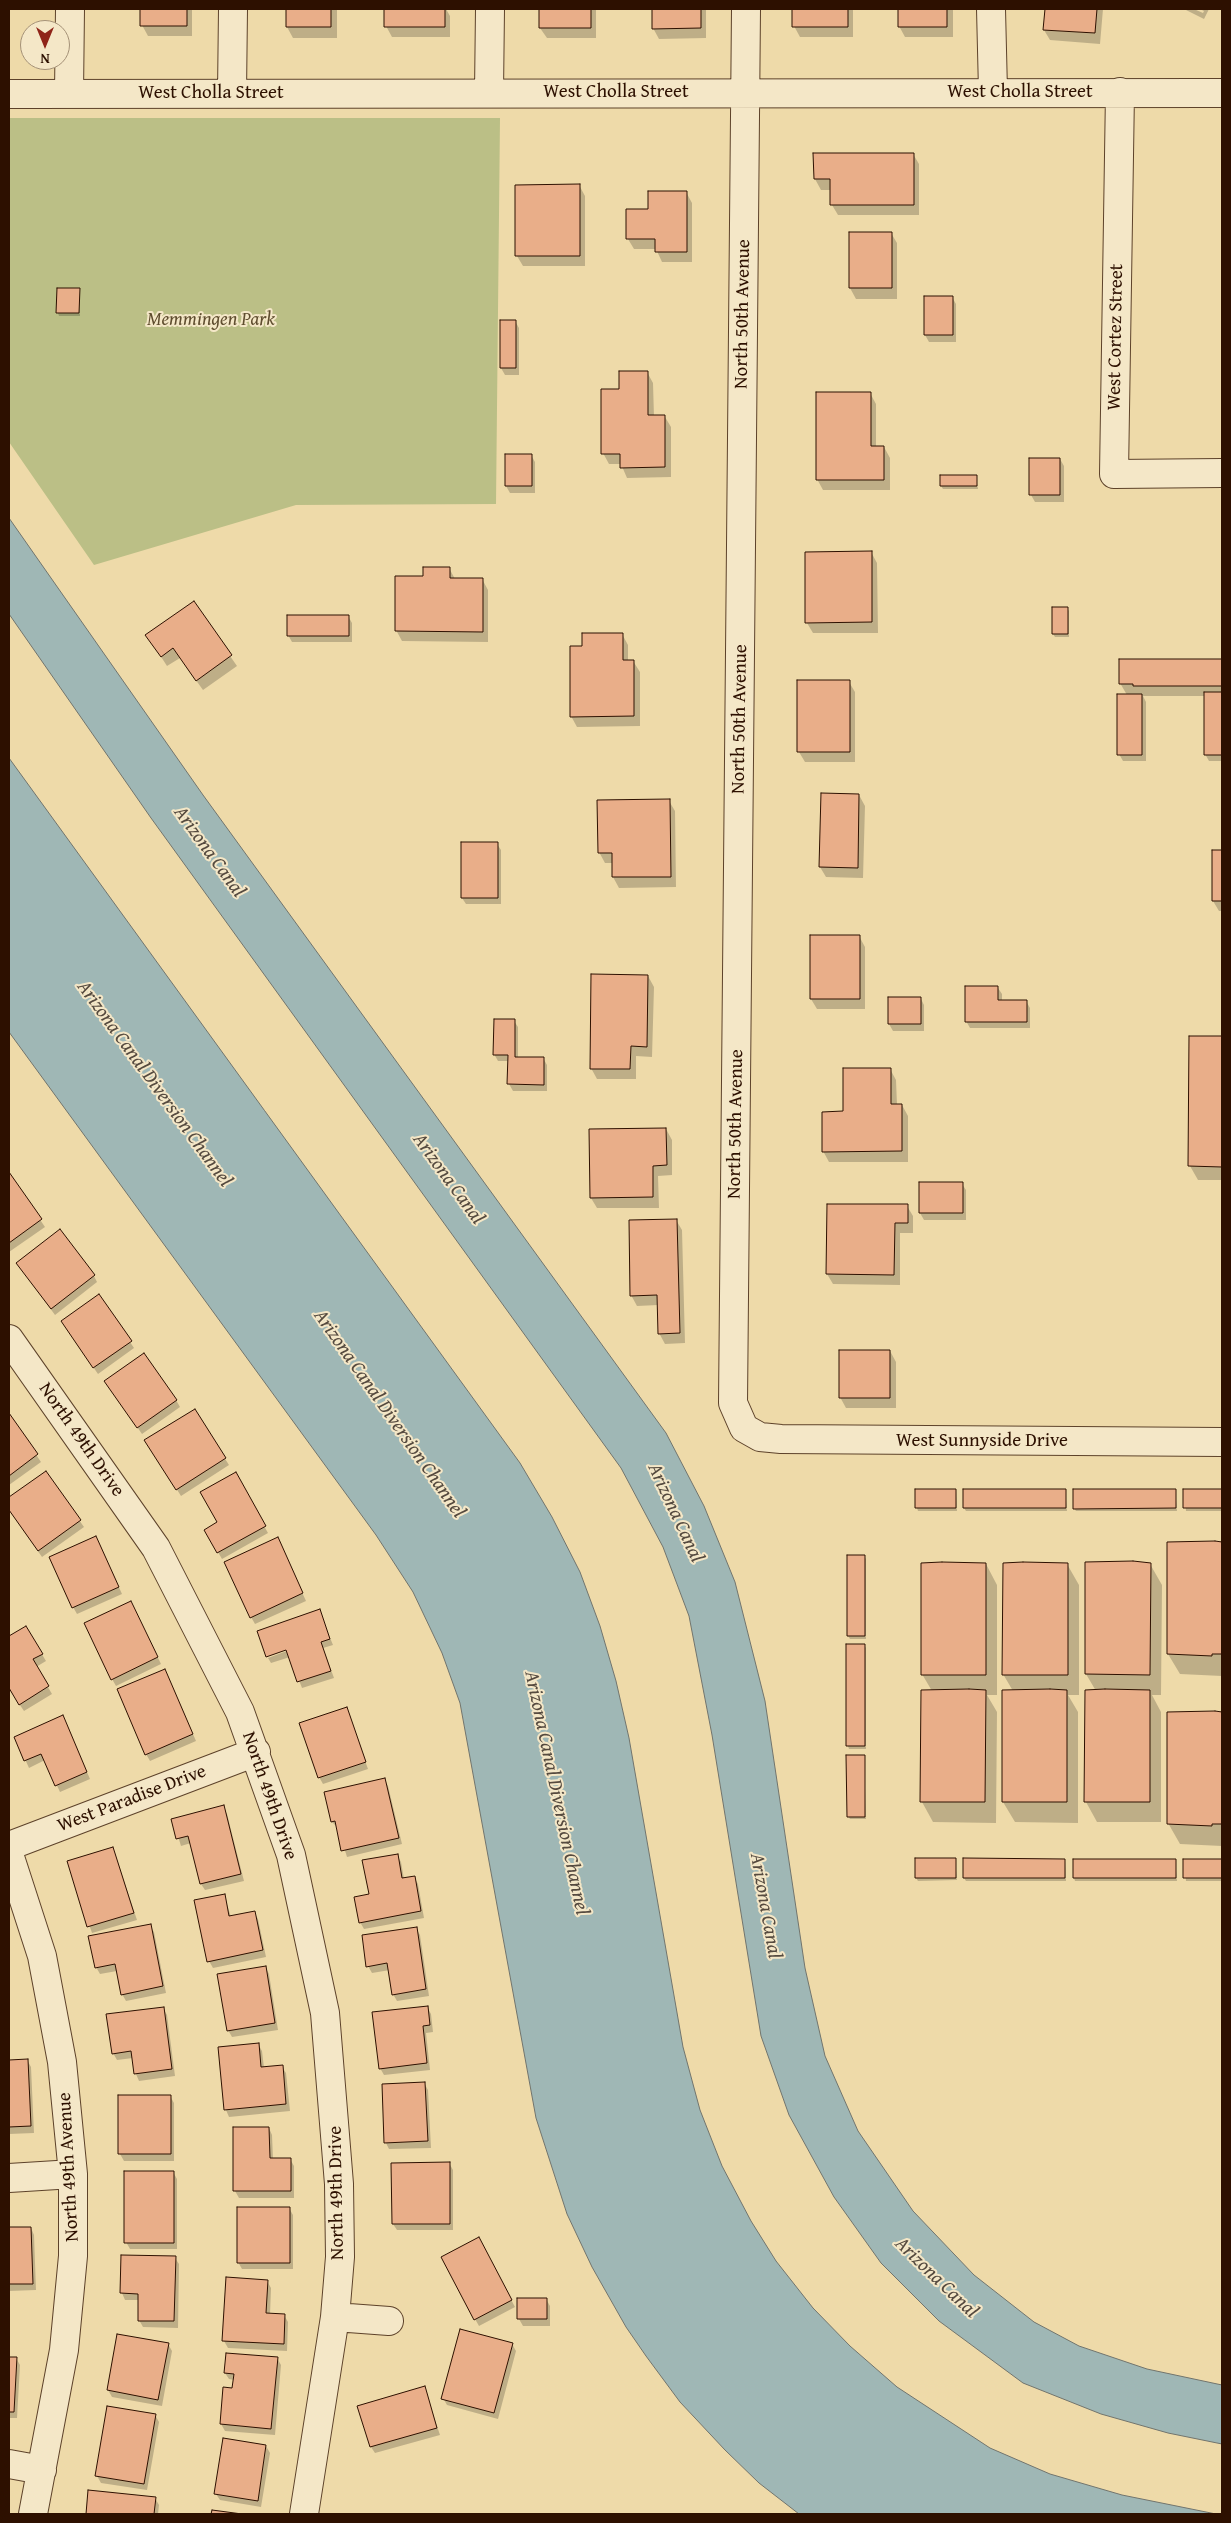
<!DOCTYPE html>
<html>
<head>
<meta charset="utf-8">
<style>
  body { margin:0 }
  #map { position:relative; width:1231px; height:2523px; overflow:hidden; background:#eedaa9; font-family:"Gentium Book Plus",serif }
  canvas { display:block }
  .frame { position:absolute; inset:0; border:10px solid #2d1000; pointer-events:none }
  .north { position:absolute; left:20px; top:20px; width:50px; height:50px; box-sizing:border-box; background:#f4e7c7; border:1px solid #a49177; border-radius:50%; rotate:180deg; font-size:14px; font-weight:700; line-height:20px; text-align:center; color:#2d1000 }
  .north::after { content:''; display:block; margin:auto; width:18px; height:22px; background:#8f2418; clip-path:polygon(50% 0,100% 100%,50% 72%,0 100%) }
</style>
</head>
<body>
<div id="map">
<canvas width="1231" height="2523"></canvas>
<div class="frame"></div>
<div class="north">N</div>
</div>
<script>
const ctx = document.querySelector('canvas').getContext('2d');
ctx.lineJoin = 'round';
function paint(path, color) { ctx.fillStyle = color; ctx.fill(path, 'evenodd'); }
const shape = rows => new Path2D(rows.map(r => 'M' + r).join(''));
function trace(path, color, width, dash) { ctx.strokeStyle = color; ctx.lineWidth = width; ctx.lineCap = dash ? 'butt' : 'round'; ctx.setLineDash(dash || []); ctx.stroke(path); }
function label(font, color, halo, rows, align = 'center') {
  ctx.font = font + ' "Gentium Book Plus",serif'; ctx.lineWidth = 4; ctx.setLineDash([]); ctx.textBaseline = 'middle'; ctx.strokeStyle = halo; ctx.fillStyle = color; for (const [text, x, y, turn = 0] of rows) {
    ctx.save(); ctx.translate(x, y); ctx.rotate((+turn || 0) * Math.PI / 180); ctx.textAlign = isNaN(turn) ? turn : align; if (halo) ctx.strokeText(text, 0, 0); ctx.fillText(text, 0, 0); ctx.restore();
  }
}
const green = shape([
  [9,118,500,118,496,504,296,505,94,565,9,442]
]);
const water = shape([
  [9,518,203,795,666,1433,704,1506,735,1582,765,1701,805,1968,825,2056,858,2131,913,2211,974,2275,1034,2322,1079,2346,1147,2369,1222,2385,1222,2444,1168,2433,1101,2414,1023,2383,939,2321,881,2263,834,2197,789,2115,761,2036,712,1735,689,1616,663,1547,621,1468,151,818,9,614,9,518],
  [9,758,520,1463,552,1517,580,1572,600,1626,616,1681,629,1738,683,2047,700,2110,722,2166,751,2221,776,2261,813,2308,850,2346,897,2387,990,2448,1050,2474,1122,2495,1216,2514,799,2514,759,2483,725,2450,680,2402,646,2356,626,2327,592,2267,567,2214,536,2118,460,1703,442,1653,413,1592,376,1535,9,1032,9,758]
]);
const shadow = shape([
  [142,9,192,9,192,36,148,36,142,25],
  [287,9,337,9,337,38,293,38,287,27],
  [386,9,446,9,450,16,450,37,392,37,386,26],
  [540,9,596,9,596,38,547,38,540,28],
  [653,9,706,9,706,38,659,39,653,28],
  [794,9,853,9,853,37,800,37,794,26],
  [899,9,953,9,953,37,905,37,899,26],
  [1046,9,1103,9,1100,44,1050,40,1044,30],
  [1184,9,1194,9,1203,13,1204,11,1200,9,1209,9,1204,19],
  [814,154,913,154,919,164,919,215,838,215,832,205,831,190,821,190,815,179],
  [579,185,585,196,585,266,523,266,517,256],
  [686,192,692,203,692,262,662,262,656,249,634,249,628,239,650,210],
  [850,233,891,233,897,243,897,299,856,299,850,288],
  [79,290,80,316,59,316,58,313],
  [952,297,956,304,956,342,929,342,925,335],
  [515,321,519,328,519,375,505,375,501,368],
  [647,372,653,383,654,417,665,417,671,427,671,477,627,478,621,464,609,464,603,453,620,390],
  [870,393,876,404,876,447,884,447,890,458,890,490,823,490,817,479],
  [531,455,535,462,535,493,510,493,506,486],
  [1060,459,1064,466,1064,502,1035,502,1031,495],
  [976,477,978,489,943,489,941,486],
  [871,552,877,563,878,633,813,633,807,623],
  [449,568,455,579,482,579,488,590,488,642,402,641,396,630,425,577],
  [193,603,237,666,203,690,180,658,167,666,147,635],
  [1053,608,1067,608,1069,611,1069,637,1055,637,1053,634],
  [348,616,352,623,352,642,292,642,288,635],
  [622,634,628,645,628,661,633,661,640,672,640,726,577,727,571,716,583,647],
  [1120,661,1222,661,1222,761,1209,761,1205,754,1205,696,1143,696,1146,702,1146,761,1123,761,1119,754,1127,695,1120,683],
  [849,682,855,692,855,762,805,762,799,752],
  [859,795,865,806,863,878,826,877,820,867],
  [669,801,675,811,676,887,619,888,613,877,613,863,605,863,599,852],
  [497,844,501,850,501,904,466,904,462,898],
  [1213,851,1222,851,1222,911,1219,911,1213,901],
  [859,936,865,947,865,1009,817,1009,811,999],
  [648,976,654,987,652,1057,636,1056,636,1079,597,1079,591,1068],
  [998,988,1002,994,1002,1001,1026,1001,1030,1008,1030,1028,970,1028,966,1021],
  [921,999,924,1005,924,1031,893,1031,889,1024],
  [514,1021,518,1027,518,1058,543,1058,547,1065,547,1091,513,1091,509,1084,509,1061,498,1061,494,1054],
  [1190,1037,1222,1038,1222,1180,1198,1180,1190,1166],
  [890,1069,896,1080,897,1105,902,1105,908,1116,908,1162,829,1162,823,1151,844,1113],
  [666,1129,672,1140,672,1175,658,1176,659,1208,597,1208,591,1198],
  [9,1174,45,1227,9,1252],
  [920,1184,962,1184,966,1190,966,1220,924,1220,920,1213],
  [907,1206,913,1216,913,1233,900,1233,900,1285,833,1284,827,1274],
  [676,1220,682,1230,685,1343,665,1344,659,1333,658,1305,637,1306,631,1295],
  [17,1263,94,1276,97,1282,55,1315],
  [66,1328,130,1342,134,1348,98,1374],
  [890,1351,896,1362,896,1408,846,1408,840,1397],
  [110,1388,176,1400,180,1407,142,1434],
  [194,1410,229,1465,181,1496,150,1447],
  [9,1415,41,1462,9,1485],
  [46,1473,84,1527,42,1557,9,1510,9,1499],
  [235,1474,268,1533,222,1559,205,1530,218,1523],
  [956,1490,957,1511,918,1511,917,1508],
  [1065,1490,1067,1511,966,1511,964,1508],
  [1175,1490,1177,1511,1076,1511,1074,1508],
  [1184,1490,1222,1490,1222,1511,1186,1511],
  [1168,1544,1222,1544,1222,1676,1180,1674,1168,1654],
  [100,1545,122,1594,77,1614,73,1607],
  [281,1546,306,1601,255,1624,251,1617],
  [848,1556,864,1556,866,1559,866,1639,850,1639,848,1636],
  [986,1564,997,1585,997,1695,987,1695,997,1712,996,1823,933,1822,922,1802,932,1691,922,1674],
  [1067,1564,1079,1585,1079,1695,1068,1695,1078,1712,1078,1823,1015,1822,1003,1802,1013,1691,1003,1674],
  [1087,1564,1150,1564,1162,1585,1161,1695,1152,1695,1161,1712,1161,1822,1097,1822,1086,1802,1096,1691,1086,1674],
  [134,1609,161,1664,116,1686,112,1679],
  [319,1611,333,1645,323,1648,334,1678,302,1688,290,1657,271,1663,268,1658,292,1649],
  [26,1628,46,1661,36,1667,52,1694,24,1711,9,1689,9,1638],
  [848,1645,864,1645,866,1648,866,1749,849,1749,848,1746],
  [168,1677,196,1741,150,1761,146,1754],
  [346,1708,368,1769,323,1784,319,1777],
  [1168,1713,1222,1713,1222,1846,1180,1844,1168,1823],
  [66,1724,90,1779,60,1792,45,1760,29,1768,15,1737],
  [864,1757,866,1819,850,1819,848,1816],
  [385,1780,388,1786,402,1844,347,1857,338,1828,332,1822,325,1793],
  [223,1807,227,1814,244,1881,205,1890,201,1884,191,1843,181,1846,173,1820],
  [113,1848,137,1920,92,1933,68,1862],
  [397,1855,401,1862,404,1879,414,1877,418,1884,424,1918,364,1929,360,1922,370,1895],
  [955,1860,957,1880,918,1881,916,1878],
  [1065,1860,1066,1881,966,1881,964,1878],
  [1175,1860,1177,1881,1075,1881,1074,1878],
  [1184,1860,1222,1860,1222,1881,1186,1881],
  [224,1895,231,1917,254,1912,258,1919,266,1957,213,1968,209,1961],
  [150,1926,154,1932,166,1993,126,2001,122,1994,117,1971,100,1974,96,1967],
  [416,1928,420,1935,429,1996,397,2001,393,1994,390,1970,372,1973,368,1966],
  [266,1968,269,1974,278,2030,232,2037,228,2030],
  [427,2007,431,2014,433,2032,426,2033,430,2070,384,2075,380,2068],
  [163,2008,167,2015,175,2076,139,2081,136,2074,133,2058,117,2060,113,2053],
  [258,2044,262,2051,264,2068,282,2067,286,2073,290,2111,229,2117,226,2110,219,2048],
  [27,2060,31,2067,34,2133,9,2134,9,2061],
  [424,2083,428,2090,431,2148,389,2149,386,2143],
  [170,2096,174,2103,174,2161,124,2161,120,2154],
  [234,2128,269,2128,272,2135,273,2159,290,2159,294,2166,294,2198,239,2198,235,2191],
  [449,2163,453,2170,453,2230,397,2230,393,2224],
  [173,2172,177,2179,177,2249,130,2249,126,2242],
  [289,2208,293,2215,293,2269,242,2269,238,2262],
  [31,2228,34,2235,36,2290,9,2291,9,2229],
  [478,2238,515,2307,479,2326,475,2319],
  [175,2258,179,2264,178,2328,143,2327,139,2320,140,2300,125,2300,122,2293],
  [267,2281,271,2288,270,2315,284,2315,288,2322,287,2351,228,2348,224,2341],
  [519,2299,546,2299,550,2306,550,2326,523,2326,519,2319],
  [168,2344,172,2351,162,2406,112,2397,108,2390],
  [512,2344,516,2351,498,2419,447,2405,443,2398],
  [9,2358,16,2358,20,2365,17,2418,9,2418],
  [277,2358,281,2365,275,2435,225,2431,221,2424,234,2390,234,2380,229,2379,225,2373],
  [424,2387,440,2435,375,2453,371,2447],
  [155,2415,159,2422,147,2490,101,2483,97,2476],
  [266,2446,270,2453,261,2507,220,2500,216,2494],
  [89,2491,155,2498,159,2505,158,2514,87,2514]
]);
const building = shape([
  [140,9,187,9,187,26,140,26,140,9],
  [286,9,331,9,331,27,286,27,286,9],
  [384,9,445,9,445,27,384,27,384,9],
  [539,9,591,9,591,28,539,28,539,9],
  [652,9,701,9,701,28,652,29,652,9],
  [792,9,848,9,848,27,792,27,792,9],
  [898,9,947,9,947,27,898,27,898,9],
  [1045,9,1097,9,1095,33,1043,30,1045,9],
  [813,153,914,153,914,205,830,205,830,179,814,179,813,153],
  [580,184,580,256,515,256,515,185,580,184],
  [648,191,687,191,687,252,655,252,655,239,626,239,626,209,648,209,648,191],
  [849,232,892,232,892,288,849,288,849,232],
  [57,288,80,288,79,313,56,313,57,288],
  [924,296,953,296,953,335,924,335,924,296],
  [500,320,516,320,516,368,500,368,500,320],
  [619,371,648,371,648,415,665,415,665,467,620,468,620,454,601,454,601,389,619,389,619,371],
  [816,392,871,392,871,446,884,446,884,480,816,480,816,392],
  [505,454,532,454,532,486,505,486,505,454],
  [1029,458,1060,458,1060,495,1029,495,1029,458],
  [940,475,977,475,977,486,940,486,940,475],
  [872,551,872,622,805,623,805,552,872,551],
  [423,567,450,567,450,578,483,578,483,632,395,631,395,576,423,576,423,567],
  [194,601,232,655,196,681,173,648,161,657,145,635,194,601],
  [1052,607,1068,607,1068,634,1052,634,1052,607],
  [287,615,349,615,349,636,287,636,287,615],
  [582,633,623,633,623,660,634,660,634,716,570,717,570,646,582,646,582,633],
  [1119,659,1222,659,1222,686,1133,686,1133,684,1119,684,1119,659],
  [797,680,850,680,850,752,797,752,797,680],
  [1204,692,1222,692,1222,755,1204,755,1204,692],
  [1117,694,1142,694,1142,755,1117,755,1117,694],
  [821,793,859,794,858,868,819,867,821,793],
  [670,799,671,877,612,877,612,853,598,853,597,800,670,799],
  [461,842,498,842,498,898,461,898,461,842],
  [1212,850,1222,850,1222,901,1212,901,1212,850],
  [810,935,860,935,860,999,810,999,810,935],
  [591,974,648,975,647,1047,631,1046,630,1069,590,1069,591,974],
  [965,986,998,986,998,1000,1027,1000,1027,1022,965,1022,965,986],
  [888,997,921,997,921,1024,888,1024,888,997],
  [494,1019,515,1019,515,1057,544,1057,544,1085,507,1084,508,1055,493,1055,494,1019],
  [1189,1036,1222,1036,1222,1167,1188,1166,1189,1036],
  [843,1068,891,1068,891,1104,902,1104,902,1151,822,1152,822,1112,843,1111,843,1068],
  [666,1128,667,1165,653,1166,653,1197,590,1198,589,1129,666,1128],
  [9,1172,42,1219,9,1243,9,1172],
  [919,1182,963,1182,963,1213,919,1213,919,1182],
  [827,1204,908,1204,908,1223,895,1223,894,1275,826,1274,827,1204],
  [677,1219,680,1333,658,1334,657,1295,630,1296,629,1220,677,1219],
  [60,1229,95,1275,51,1309,16,1263,60,1229],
  [99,1294,132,1341,93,1368,61,1321,99,1294],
  [839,1350,890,1350,890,1398,839,1398,839,1350],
  [144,1353,177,1400,137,1428,104,1381,144,1353],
  [195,1409,226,1458,176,1490,144,1440,195,1409],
  [9,1413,38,1454,9,1476,9,1413],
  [46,1471,81,1520,38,1551,9,1510,9,1497,46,1471],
  [236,1472,266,1526,217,1553,204,1530,217,1522,200,1492,236,1472],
  [915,1489,956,1489,956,1508,915,1508,915,1489],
  [963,1489,1066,1489,1066,1508,963,1508,963,1489],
  [1073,1489,1176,1489,1176,1508,1073,1509,1073,1489],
  [1183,1489,1222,1489,1222,1508,1183,1508,1183,1489],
  [96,1536,119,1587,72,1608,49,1557,96,1536],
  [278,1537,303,1593,250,1618,224,1562,278,1537],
  [1215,1541,1222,1542,1222,1654,1212,1654,1212,1656,1167,1654,1167,1542,1215,1541],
  [847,1555,865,1555,865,1636,847,1636,847,1555],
  [1133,1561,1151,1563,1150,1675,1085,1674,1085,1562,1133,1561],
  [942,1562,986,1563,986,1675,921,1675,921,1563,942,1562],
  [1023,1562,1068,1563,1068,1675,1002,1675,1003,1563,1023,1562],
  [131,1601,158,1657,111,1680,84,1623,131,1601],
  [320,1609,330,1639,321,1642,331,1671,297,1682,286,1650,266,1657,257,1631,320,1609],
  [26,1626,43,1654,33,1659,49,1686,19,1705,9,1688,9,1636,26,1626],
  [846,1644,865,1644,865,1746,846,1746,846,1644],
  [165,1669,193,1734,145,1755,117,1689,165,1669],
  [969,1689,986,1690,985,1802,920,1802,921,1690,969,1689],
  [1050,1689,1067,1690,1067,1802,1002,1802,1002,1690,1050,1689],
  [1105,1689,1150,1690,1150,1802,1084,1802,1085,1690,1105,1689],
  [347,1707,366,1762,318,1778,299,1723,347,1707],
  [1215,1711,1222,1712,1222,1824,1212,1824,1212,1826,1167,1824,1167,1712,1215,1711],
  [63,1715,87,1772,55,1786,41,1754,24,1761,14,1737,63,1715],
  [846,1755,865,1755,865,1817,847,1817,846,1755],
  [385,1778,399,1838,341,1851,335,1821,331,1822,324,1792,385,1778],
  [224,1805,241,1874,200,1884,188,1836,176,1839,171,1819,224,1805],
  [113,1847,134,1913,87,1927,67,1861,113,1847],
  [398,1854,402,1878,415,1876,421,1911,359,1923,354,1897,369,1894,362,1860,398,1854],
  [915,1858,956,1858,956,1878,915,1878,915,1858],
  [963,1858,1065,1859,1065,1878,963,1878,963,1858],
  [1073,1859,1176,1859,1176,1878,1073,1878,1073,1859],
  [1183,1859,1222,1859,1222,1878,1183,1878,1183,1859],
  [225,1894,229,1916,255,1911,263,1950,207,1962,194,1900,225,1894],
  [151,1924,163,1986,121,1995,115,1964,95,1968,88,1936,151,1924],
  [417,1927,426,1989,392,1995,387,1963,366,1967,362,1935,417,1927],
  [266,1966,275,2023,227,2031,217,1974,266,1966],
  [428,2006,430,2025,423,2026,427,2063,379,2069,372,2012,428,2006],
  [164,2007,172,2069,134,2074,131,2051,112,2054,106,2014,164,2007],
  [259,2043,261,2067,283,2065,286,2104,224,2110,218,2047,259,2043],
  [28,2059,31,2126,9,2127,9,2060,28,2059],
  [425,2082,428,2141,384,2143,382,2084,425,2082],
  [118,2095,171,2095,171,2154,118,2154,118,2095],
  [233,2127,269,2127,270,2158,291,2158,291,2191,233,2191,233,2127],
  [450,2162,450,2224,392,2224,391,2163,450,2162],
  [124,2171,174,2171,174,2243,124,2243,124,2171],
  [237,2207,290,2207,290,2263,237,2263,237,2207],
  [9,2227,31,2227,33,2284,9,2284,9,2227],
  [479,2237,512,2300,474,2320,441,2257,479,2237],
  [121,2255,176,2256,174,2321,138,2321,138,2294,120,2293,121,2255],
  [226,2277,268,2280,266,2313,285,2314,284,2344,222,2341,226,2277],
  [517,2298,547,2298,547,2319,517,2319,517,2298],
  [460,2329,513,2343,494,2413,441,2399,460,2329],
  [117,2334,169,2343,158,2400,107,2390,117,2334],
  [226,2353,278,2357,271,2429,220,2424,223,2387,232,2388,234,2374,224,2373,226,2353],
  [9,2357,17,2357,14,2412,9,2412,9,2357],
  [425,2386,437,2428,370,2447,357,2406,425,2386],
  [107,2406,156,2414,144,2484,95,2476,107,2406],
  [223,2438,266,2445,258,2501,214,2494,223,2438],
  [88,2490,156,2497,154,2514,86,2514,88,2490],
  [212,2510,242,2514,211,2514,212,2510]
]);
const minor = shape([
  [746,9,733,1403,744,1428,760,1437,781,1439,1222,1442],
  [991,9,993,91],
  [489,92,490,9],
  [1120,92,1114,474,1222,473],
  [69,93,70,9],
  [232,93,233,9],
  [9,94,1222,93],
  [9,1339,156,1548,240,1712,291,1855,325,2013,339,2184,340,2257,335,2317,304,2514],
  [9,1846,256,1752],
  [9,1854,42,1956,62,2062,73,2174,73,2256,64,2350,33,2514],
  [9,2178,73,2174],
  [335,2317,389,2321],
  [9,2464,42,2470]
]);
const streetNames = [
  ["West Cholla Street",616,92],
  ["West Cholla Street",1020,92],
  ["West Cholla Street",211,93],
  ["North 50th Avenue",743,314,-89],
  ["West Cortez Street",1116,337,-89],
  ["North 50th Avenue",740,719,-89],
  ["North 50th Avenue",736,1124,-89],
  ["North 49th Drive",81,1440,55],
  ["West Sunnyside Drive",982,1441],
  ["North 49th Drive",269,1796,71],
  ["West Paradise Drive",132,1799,-21],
  ["North 49th Avenue",69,2167,-93],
  ["North 49th Drive",337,2193,-91]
];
const parkNames = [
  ["Memmingen Park",211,320]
];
const waterNames = [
  ["Arizona Canal",209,852,54],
  ["Arizona Canal Diversion Channel",154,1084,54],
  ["Arizona Canal",448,1179,54],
  ["Arizona Canal Diversion Channel",389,1414,55],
  ["Arizona Canal",675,1513,65],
  ["Arizona Canal Diversion Channel",556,1793,78],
  ["Arizona Canal",765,1906,80],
  ["Arizona Canal",936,2278,44]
];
paint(green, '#bbbf86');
paint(water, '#9fb7b5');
trace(water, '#71746d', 1);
paint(shadow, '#0003');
paint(building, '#e9ae89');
trace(building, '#2d1000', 1);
trace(minor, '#5d422a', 30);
trace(minor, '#f4e7c7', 28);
label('19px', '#2d1000', '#f4e7c7', streetNames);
label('italic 19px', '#5f4d2f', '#f4e7c7', parkNames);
label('italic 20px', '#554a3f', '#f4e7c7', waterNames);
</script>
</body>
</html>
